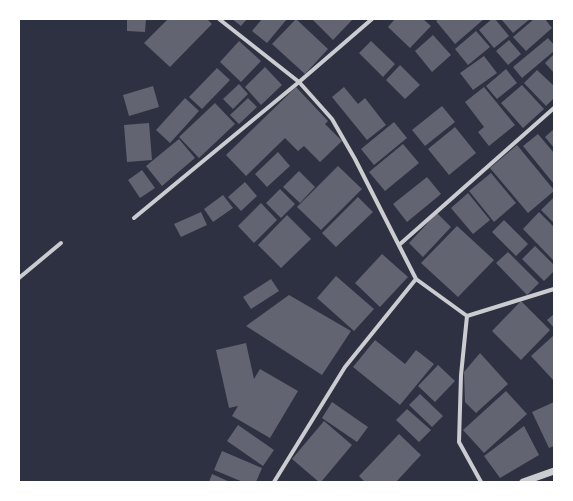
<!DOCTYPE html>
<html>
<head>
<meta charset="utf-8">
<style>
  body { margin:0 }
  #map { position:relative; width:573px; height:501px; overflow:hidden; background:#2d3142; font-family:Mulish,sans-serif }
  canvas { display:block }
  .frame { position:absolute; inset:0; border:20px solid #fff; pointer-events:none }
</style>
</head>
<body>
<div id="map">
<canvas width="573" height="501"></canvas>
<div class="frame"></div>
</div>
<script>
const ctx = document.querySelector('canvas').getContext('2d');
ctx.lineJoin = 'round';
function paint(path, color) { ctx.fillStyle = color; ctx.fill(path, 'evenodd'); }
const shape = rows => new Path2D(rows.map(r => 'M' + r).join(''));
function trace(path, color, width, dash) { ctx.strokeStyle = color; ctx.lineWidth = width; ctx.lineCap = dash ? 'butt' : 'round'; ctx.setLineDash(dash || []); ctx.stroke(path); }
const building = shape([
  [127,19,146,19,145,32,127,31],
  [168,19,207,19,212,24,170,67,144,43],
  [232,19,247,19,241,26],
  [262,19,287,19,267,43,252,31],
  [296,19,328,49,305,74,272,44],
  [312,19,353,19,333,40],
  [395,19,423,19,431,26,410,48,388,27],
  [439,19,484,19,455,44,436,21],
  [492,19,495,19,509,36,494,48,479,30],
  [501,19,530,19,513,33],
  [534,19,545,19,552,28,526,51,513,37],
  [476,31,490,47,468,65,455,49],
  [433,35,451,55,432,72,415,51],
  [548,38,554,45,554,51,522,78,513,67],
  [509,40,521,54,508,65,496,51],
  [239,41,261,61,241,82,220,62],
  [371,41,395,64,383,77,359,53],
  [554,54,554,73,545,63],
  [484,56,497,73,473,90,460,73],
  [400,65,420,85,405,99,386,80],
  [265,67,282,85,261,105,245,87],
  [217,68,230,80,202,109,189,97],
  [506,69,517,83,497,99,486,86],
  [537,70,554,86,554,98,546,106,524,83],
  [239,84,248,94,233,109,223,99],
  [522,85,544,109,523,128,501,103],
  [153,86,159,107,129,116,123,95],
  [296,87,328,121,325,124,342,141,320,162,304,146,298,151,285,138,246,176,226,155],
  [344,87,358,104,365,98,386,125,367,140,332,97],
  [484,87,515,125,489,146,478,132,484,127,465,102],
  [185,98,199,111,170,143,156,130],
  [248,98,257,107,239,124,230,115],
  [215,103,235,124,199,158,179,137],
  [442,106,455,122,425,146,412,130],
  [394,122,407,138,374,165,361,149],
  [149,123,152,160,127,162,124,125],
  [455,127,476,153,449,175,428,149],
  [554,129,554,148,545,137],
  [538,134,554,153,554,184,523,146],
  [179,139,195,158,162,186,146,166],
  [403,144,419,163,385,191,369,172],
  [517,145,554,190,554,191,528,213,490,168],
  [278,152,290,166,267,187,255,174],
  [338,166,362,189,321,230,297,207],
  [142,170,155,188,140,198,128,180],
  [299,171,315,187,300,203,283,187],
  [491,173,516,203,494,222,469,191],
  [427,177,441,194,407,222,393,204],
  [245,182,257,196,241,211,228,197],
  [280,189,295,204,281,218,266,203],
  [468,193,490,220,473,234,451,208],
  [223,195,233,208,213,222,204,209],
  [358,197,373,212,336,247,322,233],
  [554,197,554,223,541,210],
  [261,203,277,220,254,243,238,226],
  [201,212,207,225,181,237,174,224],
  [539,212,554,227,554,261,523,229],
  [437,213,451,227,423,257,409,243],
  [287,215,311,239,281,268,258,245],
  [504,220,528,244,516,256,492,232],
  [457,226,494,260,458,297,421,263],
  [535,246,554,265,554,271,544,281,522,259],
  [508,252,539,283,527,295,496,263],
  [382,254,408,277,380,307,355,283],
  [336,276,374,309,354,331,317,298],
  [271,279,279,291,251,309,243,297],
  [289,295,351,331,322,375,246,326],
  [521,301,550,330,521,360,492,331],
  [554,314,554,328,547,320],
  [554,335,554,381,531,356],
  [375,340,405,364,416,350,434,364,400,405,353,367],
  [246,343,254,379,260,369,298,391,270,438,232,416,238,406,229,408,216,350],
  [480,353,508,384,476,413,465,402,464,372],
  [438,365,455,381,435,402,418,386],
  [506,391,527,414,484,453,463,430],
  [420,394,443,416,432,427,409,405],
  [332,402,368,427,357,442,322,418],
  [554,402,554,446,549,448,532,412],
  [407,409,431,430,419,442,396,420],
  [324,421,352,445,321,482,319,482,292,459],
  [238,425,274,450,263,466,227,441],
  [524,426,539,455,500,478,484,456],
  [399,434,421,455,396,482,365,482,359,476],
  [222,451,262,468,256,482,243,482,214,470],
  [212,474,230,482,209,482]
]);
const minor = shape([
  [219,19,299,82,332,119,355,159,416,279,345,367,274,482],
  [134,218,299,82,372,19],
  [399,245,554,108],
  [19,278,61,243],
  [416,279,467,316,554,289],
  [467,316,461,375,459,442,481,482]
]);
const tertiary = shape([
  [523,482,554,471]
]);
paint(building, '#626471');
trace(minor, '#caccd0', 4);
trace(tertiary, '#caccd0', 7);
</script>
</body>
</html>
